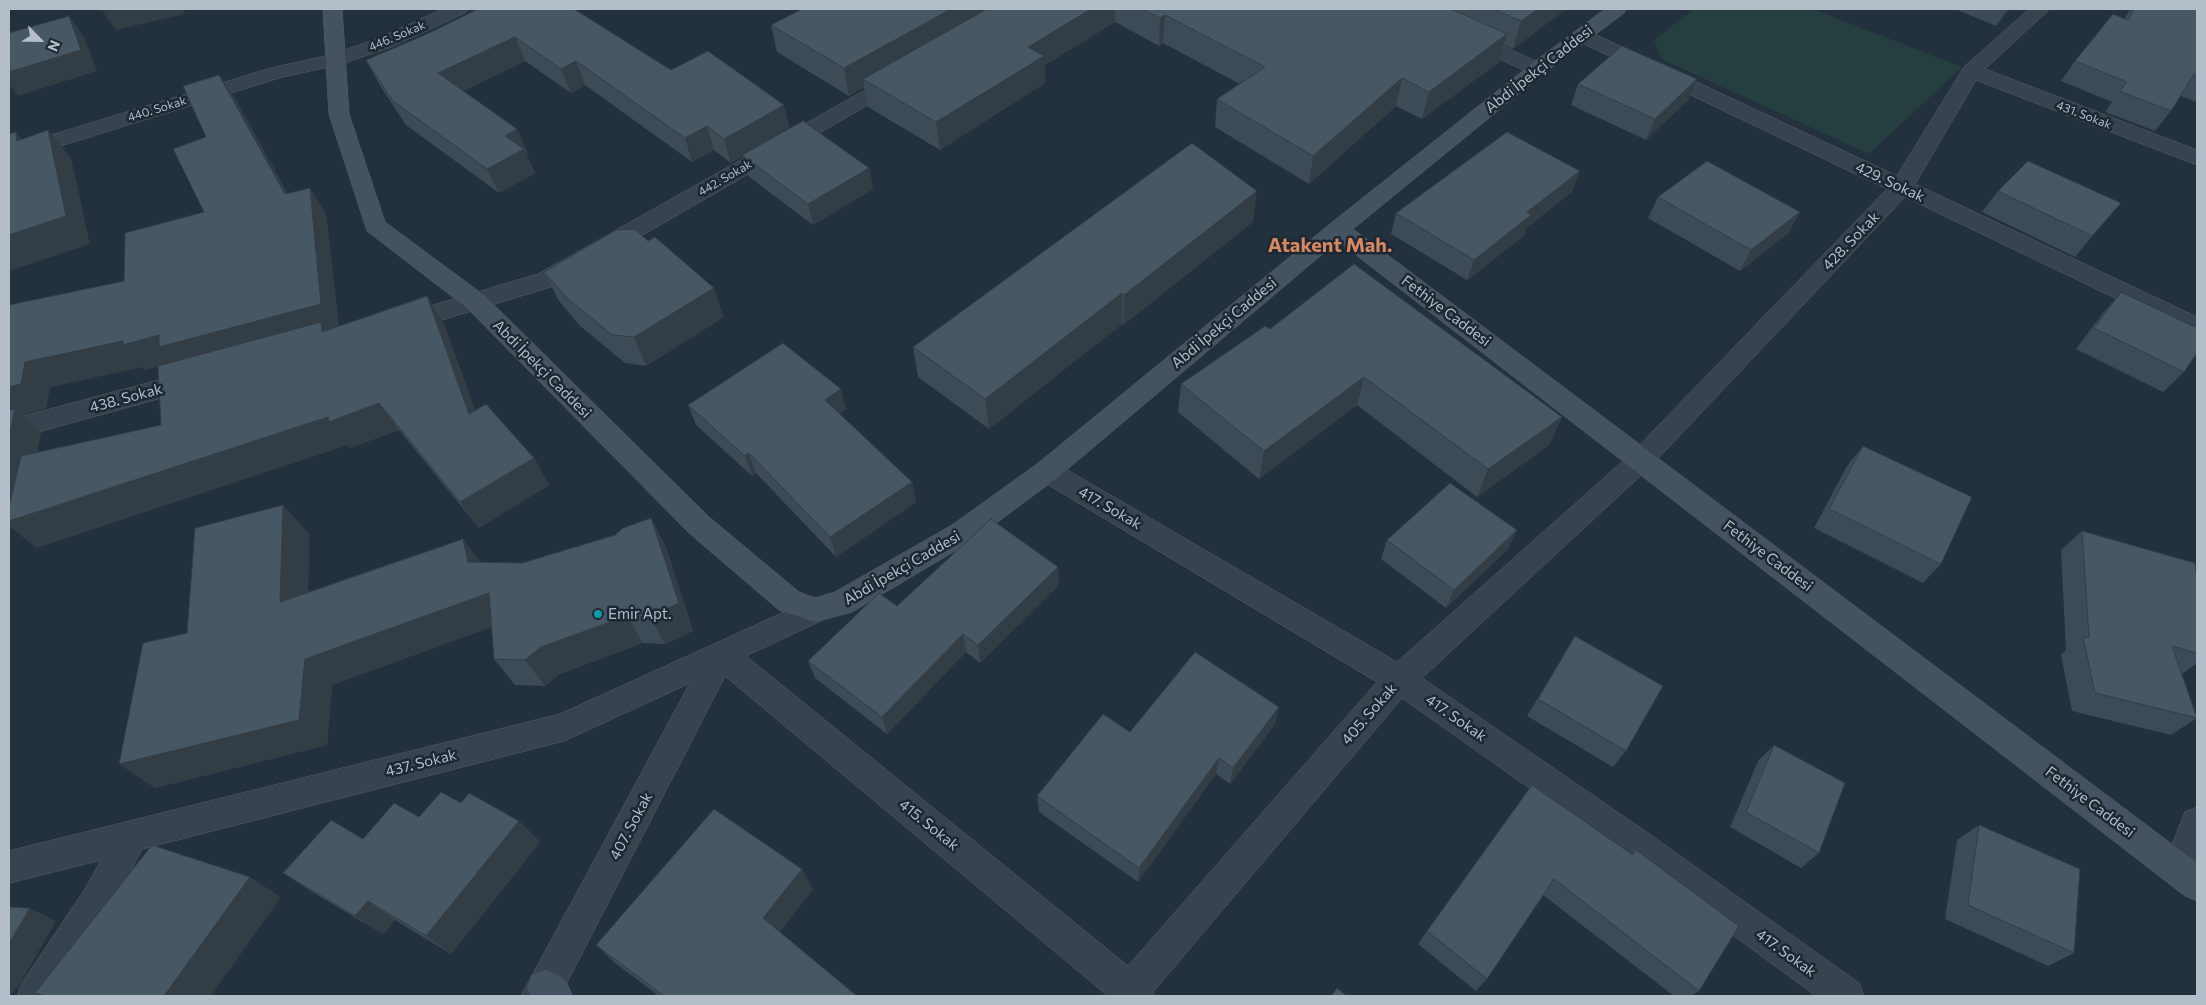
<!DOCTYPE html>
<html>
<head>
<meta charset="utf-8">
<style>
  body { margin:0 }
  #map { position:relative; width:2206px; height:1005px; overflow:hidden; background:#23313e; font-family:Commissioner,sans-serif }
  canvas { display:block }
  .frame { position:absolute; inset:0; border:10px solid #b3bec9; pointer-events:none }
  .north { position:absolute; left:15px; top:15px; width:50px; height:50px; -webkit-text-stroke:4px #1d2833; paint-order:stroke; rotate:113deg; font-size:14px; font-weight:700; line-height:20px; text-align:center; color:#b3bec9 }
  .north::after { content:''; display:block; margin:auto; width:18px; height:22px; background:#b3bec9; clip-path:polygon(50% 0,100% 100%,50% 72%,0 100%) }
</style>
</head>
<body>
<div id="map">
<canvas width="2206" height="1005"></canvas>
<div class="frame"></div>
<div class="north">N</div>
</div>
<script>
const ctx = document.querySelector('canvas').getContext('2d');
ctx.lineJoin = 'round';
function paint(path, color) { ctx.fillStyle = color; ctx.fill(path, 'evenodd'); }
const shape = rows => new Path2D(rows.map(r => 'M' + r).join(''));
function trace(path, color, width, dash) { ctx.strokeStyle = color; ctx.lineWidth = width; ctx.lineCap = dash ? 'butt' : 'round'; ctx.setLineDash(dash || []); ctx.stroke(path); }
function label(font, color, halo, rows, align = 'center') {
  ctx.font = font + ' Commissioner,sans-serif'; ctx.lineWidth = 5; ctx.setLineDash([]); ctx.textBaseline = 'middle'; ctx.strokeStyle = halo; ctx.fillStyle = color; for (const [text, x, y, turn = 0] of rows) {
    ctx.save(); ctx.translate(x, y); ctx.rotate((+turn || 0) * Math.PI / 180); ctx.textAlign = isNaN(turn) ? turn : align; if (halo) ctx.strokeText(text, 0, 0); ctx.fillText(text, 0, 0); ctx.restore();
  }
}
const green = shape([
  [1694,9,1813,9,1962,67,1869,154,1661,59,1654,40]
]);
const street = shape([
  [443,9,468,9,465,13,391,47,342,64,282,77,9,162,9,148,271,68,330,55,377,39,443,9],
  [1397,9,1422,9,1544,65,1547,69,1544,73,1537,75,1530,73,1400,13,1397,9],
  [2029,9,2050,9,1985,69,2197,150,2197,165,1976,80,1915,184,2197,317,2197,336,2188,333,1905,197,1650,467,1422,678,1648,833,1859,983,1864,996,1816,996,1624,855,1402,698,1153,992,1155,996,1108,996,725,676,560,996,521,996,690,683,564,741,142,849,111,910,56,996,17,996,22,983,87,886,101,860,9,883,9,851,560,714,815,598,825,601,830,610,825,619,746,656,1128,966,1377,682,1037,478,1034,471,1037,464,1047,460,1057,464,1397,662,1632,453,1887,189,1576,40,1573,36,1576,32,1583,30,1590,32,1897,176,1964,67,2029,9],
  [899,73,906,75,909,79,906,83,554,286,402,332,393,329,390,323,393,317,538,274,892,75,899,73],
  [196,370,205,372,209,379,205,386,9,440,9,420,196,370],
  [2197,807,2197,866,2191,882,2179,887,2167,882,2162,870,2185,812,2197,807]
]);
const secondary = shape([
  [323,9,342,9,349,114,385,222,485,296,709,517,799,592,815,598,835,592,952,525,1037,464,1330,224,1530,65,1605,9,1626,9,1624,13,1544,73,1353,229,2197,863,2197,901,2185,896,1338,241,1057,478,972,541,852,612,815,622,779,610,689,533,467,308,367,231,329,114,323,9],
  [545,970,558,975,567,983,572,996,531,996,527,988,532,975,545,970]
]);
const wall = shape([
  [478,9,671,70,790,128,869,168,873,189,813,225,748,176,743,156,731,163,714,150,692,162,585,85,571,93,525,61,463,91,528,153,526,154,535,173,499,193,406,125,379,84,366,60,427,34],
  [802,9,1566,9,1513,49,1504,45,1499,62,1422,119,1396,106,1309,184,1215,127,1217,99,1240,84,1163,43,1159,46,1115,22,1045,65,1045,83,940,150,868,107,864,87,849,96,777,52,771,25],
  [1955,9,2010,9,1996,26],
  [2130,9,2197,9,2197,102,2181,96,2171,111,2155,131,2105,112,2112,102,2061,81,2075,61,2125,18],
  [219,75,236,100,288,194,326,214,339,327,444,324,475,410,534,458,549,485,479,528,399,430,350,448,347,445,36,548,9,305,124,281,204,212,206,137],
  [173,362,161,425,37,452,41,433,22,415,46,408,50,387,142,367,145,370],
  [1697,79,1688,100,1646,140,1571,105,1578,84],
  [1998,191,2103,224,2075,257,1982,212],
  [1572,192,1526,228,1524,236,1467,280,1391,234,1396,213],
  [1658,197,1800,212,1788,233,1740,271,1648,218],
  [1253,222,1123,325,1122,324,989,429,918,377,913,347],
  [544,272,724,317,646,366,625,363,580,326,559,301],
  [2121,292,2184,372,2163,392,2076,349,2103,313],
  [1270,329,1562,417,1549,445,1477,497,1357,405,1259,479,1178,412,1181,384],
  [688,405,846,409,840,414,912,482,916,502,836,557,756,473,752,476,696,425],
  [1863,446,1941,564,1923,583,1814,528,1847,466],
  [283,505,309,534,308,593,480,562,522,563,615,535,651,518,666,547,693,631,665,644,643,643,560,674,545,686,515,685,494,659,491,627,332,685,327,745,155,788,187,633],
  [1517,530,1508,549,1446,608,1381,559,1387,540],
  [2082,531,2197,653,2197,663,2182,674,2197,718,2171,735,2072,711,2061,655,2066,650,2061,550],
  [1058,567,1059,585,980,663,966,652,887,734,815,678,808,661,897,606],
  [1575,636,1626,751,1613,767,1527,716],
  [1279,707,1275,724,1230,784,1216,774,1138,882,1039,812,1037,796,1130,732],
  [1774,745,1819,853,1801,868,1730,827,1758,761],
  [1532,785,1632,854,1636,850,1699,991,1691,996,1674,996,1543,895,1487,979,1476,991,1418,944,1427,931],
  [461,803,519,821,540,842,451,954,395,920,383,934,312,892,283,873,363,839,419,817],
  [1979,825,2074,953,2048,966,1945,919,1957,840],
  [813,889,780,932,857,996,659,996,615,963,596,945]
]);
const shadedWall = shape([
  [101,9,184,9,185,14,116,30],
  [951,9,1003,9,863,79,864,87,849,96,844,68],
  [1091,9,1115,9,1115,22,1045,65,1045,83,940,150,936,122,1028,47],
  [1538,9,1566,9,1513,49,1521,21],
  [2007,9,2010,9,1996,26],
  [1165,15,1163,43,1159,46,1160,18],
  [69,16,84,37,97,71,18,96,9,84,9,72],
  [1507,34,1499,62,1422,119,1429,92],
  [515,37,525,61,449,97,438,73],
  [576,61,585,85,571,93,561,69],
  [219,75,236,100,302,220,285,194],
  [1402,78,1396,106,1309,184,1313,156],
  [1697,79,1688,100,1646,140,1655,119],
  [784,105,790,129,742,155,743,156,731,163,724,139],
  [707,126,714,150,692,162,685,138],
  [517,129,528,153,526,154,535,173,499,193,487,169,505,136],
  [48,130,71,158,90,244,9,271,9,235],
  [16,132,40,160,17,141],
  [869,168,873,189,813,225,808,204],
  [1580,171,1572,192,1526,228,1524,236,1467,280,1474,260,1527,212],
  [310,188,326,214,339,329,173,362,145,370,142,367,50,387,46,408,22,415,41,433,27,503,9,507,9,387,25,362],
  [1257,191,1253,222,1123,325,1124,295],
  [2121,203,2103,224,2075,257,2092,236],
  [1800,212,1788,233,1740,271,1751,250],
  [714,288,724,317,646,366,634,337],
  [1122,293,1122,324,989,429,985,399],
  [427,296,444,324,486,441,469,414],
  [1364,377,1357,405,1259,479,1264,451],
  [841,389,846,409,831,420,825,400],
  [379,403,399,430,350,448,347,445,36,548,9,526,9,521,328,417],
  [1562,417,1549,445,1477,497,1488,469],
  [749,453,756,473,752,476,745,456],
  [534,458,549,485,479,528,460,502],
  [912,482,916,502,836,557,830,537],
  [283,505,309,534,308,630,280,602],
  [651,518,666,547,693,631,665,644,650,617],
  [1517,530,1508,549,1446,608,1454,590],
  [463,539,484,567,468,562],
  [1058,567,1059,585,980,663,978,645],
  [489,593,509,621,332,685,327,745,155,788,119,764,305,659],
  [627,616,643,643,560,674,545,686,525,660,541,647],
  [963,634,966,652,887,734,882,717],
  [1279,707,1275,724,1230,784,1233,768],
  [1219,758,1216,774,1138,882,1139,868],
  [519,821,540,842,451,954,426,936],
  [802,869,813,889,776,937,763,918],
  [250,877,281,897,211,996,164,996],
  [368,901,395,920,383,934,355,916],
  [30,908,56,921,17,989,9,986,9,944],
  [9,986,16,988,10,996,9,996]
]);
const building = shape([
  [478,9,574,9,671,70,708,51,784,105,724,139,707,126,685,138,576,61,561,69,515,37,438,73,517,129,505,136,524,149,487,169,393,101,366,60,427,34,478,9],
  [802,9,951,9,844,68,771,25,802,9],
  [987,9,1091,9,1028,47,1044,56,936,122,863,79,987,9],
  [1142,9,1451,9,1507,34,1429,92,1402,78,1313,156,1217,99,1265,67,1165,15,1160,18,1142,9],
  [1494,9,1538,9,1521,21,1494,9],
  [2134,9,2197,9,2197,76,2194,74,2171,111,2120,91,2127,82,2075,61,2113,14,2128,20,2134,9],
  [69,16,81,50,9,72,9,33,69,16],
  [1622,46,1697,79,1655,119,1578,84,1622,46],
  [219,75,285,194,310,188,321,304,159,347,159,335,123,345,123,341,25,362,21,384,9,387,9,305,124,281,125,233,204,212,173,149,206,137,183,86,219,75],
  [803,121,869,168,808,204,742,155,803,121],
  [48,130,66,216,9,235,9,134,16,132,17,141,48,130],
  [1507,132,1580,171,1527,212,1531,215,1474,260,1396,213,1507,132],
  [1192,143,1257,191,1124,295,1122,293,985,399,913,347,1192,143],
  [1707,161,1800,212,1751,250,1658,197,1707,161],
  [2028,161,2121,203,2092,236,1998,191,2028,161],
  [635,229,648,241,655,237,714,288,634,337,612,335,566,297,544,272,616,230,635,229],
  [1354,264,1562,417,1488,469,1364,377,1264,451,1181,384,1265,326,1270,329,1354,264],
  [2121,292,2197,328,2197,353,2184,372,2094,328,2121,292],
  [427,296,469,414,486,404,534,458,460,502,379,403,329,422,328,417,9,521,9,507,21,456,161,425,158,366,321,322,322,332,427,296],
  [783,343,841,389,825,400,912,482,830,537,749,453,745,456,688,405,783,343],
  [15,409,9,437,9,410,15,409],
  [1863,446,1972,497,1941,564,1829,509,1863,446],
  [1450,483,1517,530,1454,590,1387,540,1450,483],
  [283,505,280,602,463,539,468,562,522,563,615,535,623,528,651,518,679,603,650,617,627,616,541,647,525,660,494,659,489,593,305,659,299,720,119,764,143,643,187,633,195,528,283,505],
  [991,519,1058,567,978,645,963,634,882,717,808,661,879,593,897,606,991,519],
  [2082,531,2195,563,2197,581,2197,653,2172,646,2197,718,2095,693,2083,637,2089,638,2082,531],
  [1575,636,1663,686,1626,751,1538,699,1575,636],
  [1195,652,1279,707,1233,768,1219,758,1139,868,1037,796,1103,714,1130,732,1195,652],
  [1774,745,1845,783,1819,853,1746,812,1774,745],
  [1532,785,1633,855,1636,850,1739,926,1699,991,1554,879,1487,979,1427,931,1532,785],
  [441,792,461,803,469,793,519,821,426,936,368,901,355,916,283,873,331,820,363,839,394,803,419,817,441,792],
  [714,809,802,869,763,918,857,996,664,996,596,945,714,809],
  [1979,825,2080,869,2074,953,1968,905,1979,825],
  [152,845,250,877,164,996,45,996,35,993,152,845],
  [9,907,30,908,9,944,9,907],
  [1337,988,1347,996,1331,996,1337,988]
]);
const markers = [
  [598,614,5,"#0f9aa8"]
];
const farStreetnames = [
  ["446. Sokak",397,36,-23],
  ["440. Sokak",157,109,-17],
  ["431. Sokak",2084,115,21],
  ["442. Sokak",725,178,-30]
];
const streetNames = [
  ["Abdi İpekçi Caddesi",1539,69,-38],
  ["429. Sokak",1890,182,25],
  ["428. Sokak",1851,241,-46],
  ["Fethiye Caddesi",1446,311,37],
  ["Abdi İpekçi Caddesi",1224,323,-40],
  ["Abdi İpekçi Caddesi",542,369,45],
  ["438. Sokak",126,398,-15],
  ["417. Sokak",1110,508,30],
  ["Fethiye Caddesi",1768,556,37],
  ["Abdi İpekçi Caddesi",902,568,-30],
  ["405. Sokak",1369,714,-49],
  ["417. Sokak",1456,718,35],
  ["437. Sokak",421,763,-14],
  ["Fethiye Caddesi",2090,802,37],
  ["415. Sokak",929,825,39],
  ["407. Sokak",631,826,-62],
  ["417. Sokak",1786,953,36]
];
const poiNames = [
  ["Emir Apt.",608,614]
];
const districtNames = [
  ["Atakent Mah.",1330,245]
];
paint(green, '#253e3f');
trace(street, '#55616c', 1);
trace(secondary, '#55616c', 1);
paint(street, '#37434e');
paint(secondary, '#455261');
paint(wall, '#3d4b56');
paint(shadedWall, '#323d46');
paint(building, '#475764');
trace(building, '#323d46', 1);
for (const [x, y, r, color] of markers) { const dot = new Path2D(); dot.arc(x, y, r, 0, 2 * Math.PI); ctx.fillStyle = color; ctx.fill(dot); trace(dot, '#1d2833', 2); }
label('12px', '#b3bec9', '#1d2833', farStreetnames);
label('15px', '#b3bec9', '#1d2833', streetNames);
label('15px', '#b3bec9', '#1d2833', poiNames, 'left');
label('bold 20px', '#d68861', '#1d2833', districtNames);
</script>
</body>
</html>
